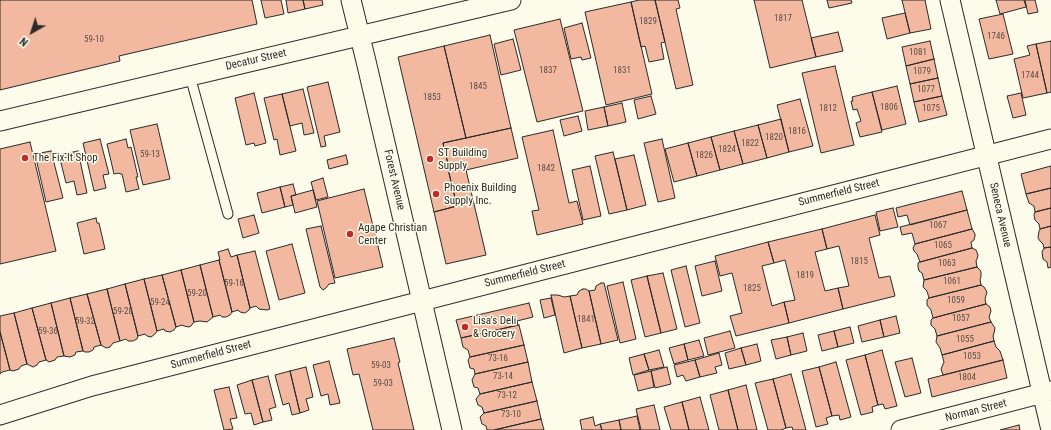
<!DOCTYPE html>
<html>
<head>
<meta charset="utf-8">
<style>
  body { margin:0 }
  #map { position:relative; width:1051px; height:430px; overflow:hidden; background:#fdfbea; font-family:"Roboto Condensed",sans-serif }
  canvas { display:block }
  .north { position:absolute; left:12px; top:12px; width:40px; height:40px; -webkit-text-stroke:3px #fdfbea; paint-order:stroke; rotate:219deg; font-size:11px; font-weight:700; line-height:16px; text-align:center; color:#2b2b2b }
  .north::after { content:''; display:block; margin:auto; width:14px; height:18px; background:#2b2b2b; clip-path:polygon(50% 0,100% 100%,50% 72%,0 100%) }
</style>
</head>
<body>
<div id="map">
<canvas width="1051" height="430"></canvas>
<div class="north">N</div>
</div>
<script>
const ctx = document.querySelector('canvas').getContext('2d');
ctx.lineJoin = 'round';
function paint(path, color) { ctx.fillStyle = color; ctx.fill(path, 'evenodd'); }
const shape = rows => new Path2D(rows.map(r => 'M' + r).join(''));
function trace(path, color, width, dash) { ctx.strokeStyle = color; ctx.lineWidth = width; ctx.lineCap = dash ? 'butt' : 'round'; ctx.setLineDash(dash || []); ctx.stroke(path); }
function label(font, color, halo, rows, align = 'center') {
  ctx.font = font + ' "Roboto Condensed",sans-serif'; ctx.lineWidth = 3; ctx.setLineDash([]); ctx.textBaseline = 'middle'; ctx.strokeStyle = halo; ctx.fillStyle = color; for (const [text, x, y, turn = 0] of rows) {
    ctx.save(); ctx.translate(x, y); ctx.rotate((+turn || 0) * Math.PI / 180); ctx.textAlign = isNaN(turn) ? turn : align; if (halo) ctx.strokeText(text, 0, 0); ctx.fillText(text, 0, 0); ctx.restore();
  }
}
const building = shape([
  [0,0,252,0,257,24,119,56,120,61,0,90,0,0],
  [261,0,281,0,284,14,265,18,261,0],
  [286,0,303,0,305,9,288,13,286,0],
  [303,0,322,0,323,5,305,9,303,0],
  [639,0,655,0,665,42,661,43,664,59,649,62,645,46,641,47,631,2,639,0],
  [655,0,678,0,680,8,676,9,693,85,676,89,655,0],
  [754,0,802,0,816,57,770,68,754,0],
  [827,0,851,0,852,3,829,8,827,0],
  [902,0,925,0,931,29,910,33,902,0],
  [996,0,1024,0,1026,7,1000,14,996,0],
  [1025,0,1035,0,1038,12,1028,14,1025,0],
  [631,2,652,94,606,105,585,12,631,2],
  [905,13,910,33,887,39,882,18,905,13],
  [1003,14,1013,54,989,59,979,19,1003,14],
  [560,19,583,111,537,122,514,30,560,19],
  [582,23,591,58,582,60,581,57,571,59,564,28,582,23],
  [838,32,843,51,816,57,811,38,838,32],
  [490,35,511,128,466,138,444,46,490,35],
  [513,39,521,70,501,75,494,44,513,39],
  [930,41,934,59,906,66,902,47,930,41],
  [1051,41,1051,92,1047,93,1036,44,1051,41],
  [1036,44,1047,93,1023,98,1014,59,1030,55,1027,46,1036,44],
  [444,46,466,138,443,143,449,168,448,169,457,206,434,212,398,57,444,46],
  [934,59,938,78,910,84,906,66,934,59],
  [835,66,854,145,821,153,802,73,835,66],
  [938,78,942,96,914,102,910,84,938,78],
  [328,82,340,132,324,136,326,146,321,147,307,87,328,82],
  [897,86,906,124,882,130,872,92,897,86],
  [303,89,314,133,304,135,302,123,290,126,282,94,303,89],
  [872,92,882,132,860,137,856,123,861,121,857,109,853,110,851,101,853,101,852,97,872,92],
  [254,93,266,143,255,146,254,143,246,145,235,98,254,93],
  [1021,93,1026,115,1013,118,1007,96,1021,93],
  [282,94,296,151,280,155,277,139,274,140,264,98,282,94],
  [651,96,656,114,638,119,634,100,651,96],
  [942,96,947,115,919,122,914,102,942,96],
  [800,99,813,146,789,152,777,105,800,99],
  [622,103,626,122,608,126,604,107,622,103],
  [604,107,608,126,588,130,585,111,604,107],
  [578,116,582,131,564,136,560,120,578,116],
  [781,119,789,152,767,158,758,125,781,119],
  [157,124,170,179,143,185,130,130,157,124],
  [758,125,767,158,743,164,734,131,758,125],
  [511,128,518,158,466,170,486,255,446,264,434,212,457,206,448,169,449,168,443,143,511,128],
  [553,130,569,203,577,201,583,224,537,235,532,211,539,210,522,137,553,130],
  [734,131,743,164,720,170,711,137,734,131],
  [711,137,720,170,697,176,688,143,711,137],
  [100,139,109,174,103,175,106,188,94,191,83,143,100,139],
  [126,139,128,148,131,147,138,177,136,177,139,189,126,192,122,174,120,174,119,173,114,174,107,144,126,139],
  [662,139,675,198,658,202,644,143,662,139],
  [30,142,56,251,0,264,0,149,30,142],
  [688,143,697,176,674,182,665,149,688,143],
  [51,151,63,198,46,202,35,154,51,151],
  [78,151,87,193,77,195,74,181,66,183,59,155,78,151],
  [613,152,627,210,609,214,595,156,613,152],
  [346,155,348,164,329,169,327,160,346,155],
  [634,155,646,205,627,210,615,159,634,155],
  [590,166,601,216,583,220,572,170,590,166],
  [1051,166,1051,188,1026,194,1021,174,1051,166],
  [323,178,328,197,316,200,311,182,323,178],
  [293,184,296,195,291,196,293,205,285,207,280,187,293,184],
  [280,187,285,207,262,213,257,193,280,187],
  [1051,188,1051,208,1035,212,1034,206,1029,203,1026,194,1051,188],
  [364,189,383,267,335,278,317,201,364,189],
  [313,190,317,207,295,213,291,196,313,190],
  [962,191,967,210,910,225,907,215,898,217,896,208,962,191],
  [893,208,898,227,880,231,876,212,893,208],
  [1051,208,1051,226,1040,229,1039,224,1035,220,1034,215,1035,212,1051,208],
  [967,210,972,229,915,244,912,233,902,235,900,227,967,210],
  [254,215,259,233,243,238,238,219,254,215],
  [875,215,880,235,869,238,879,278,890,276,895,296,843,309,838,288,849,286,839,246,827,249,822,229,875,215],
  [96,218,97,223,99,223,105,249,84,254,77,223,96,218],
  [321,226,335,283,329,284,326,288,323,290,320,287,306,229,321,226],
  [1051,226,1051,247,1044,248,1043,244,1040,241,1038,238,1039,231,1040,229,1051,226],
  [822,229,827,249,815,252,825,291,838,288,843,309,789,323,784,302,795,300,785,260,774,263,768,242,822,229],
  [972,229,975,234,975,236,974,240,971,242,972,248,920,262,917,254,914,251,913,248,915,244,972,229],
  [768,242,774,263,762,266,772,306,784,302,789,323,736,336,730,316,742,313,732,273,720,276,715,256,768,242],
  [292,244,305,293,279,300,266,251,292,244],
  [1051,247,1051,267,1048,268,1047,262,1043,259,1042,252,1044,248,1051,247],
  [972,248,976,250,978,255,977,259,976,261,977,267,924,280,922,273,919,271,918,267,918,263,920,262,972,248],
  [228,249,231,257,237,255,250,308,249,310,245,313,240,312,238,310,232,312,219,260,220,260,218,252,228,249],
  [255,251,270,309,267,310,259,309,256,306,250,308,237,255,255,251],
  [219,260,232,312,230,315,226,317,222,317,220,315,213,317,200,265,219,260],
  [715,261,722,291,702,296,695,266,715,261],
  [200,265,213,317,207,322,200,321,194,322,181,270,200,265],
  [686,266,700,323,685,327,671,270,686,266],
  [977,267,980,270,981,272,981,277,980,279,981,285,929,298,927,291,923,287,924,280,977,267],
  [181,270,194,322,191,326,189,327,184,326,182,325,176,327,162,275,181,270],
  [663,273,677,329,661,333,647,276,663,273],
  [162,275,176,327,174,330,170,332,165,331,164,329,157,331,144,279,162,275],
  [647,276,661,333,645,337,631,280,647,276],
  [144,279,157,331,155,334,151,337,147,336,145,334,138,336,125,284,144,279],
  [623,282,636,339,620,343,607,286,623,282],
  [601,283,604,283,618,340,601,344,589,291,595,290,596,286,601,283],
  [125,284,138,336,137,339,133,341,128,341,126,339,120,341,107,289,125,284],
  [981,285,984,287,987,292,985,299,986,304,933,318,931,310,927,305,927,300,929,298,981,285],
  [107,289,120,341,113,343,110,347,106,348,101,345,87,294,107,289],
  [583,289,586,289,589,291,601,344,582,348,570,296,577,295,579,291,583,289],
  [87,294,101,345,94,347,93,350,89,352,85,352,83,351,70,298,87,294],
  [551,295,558,295,564,297,570,296,582,348,564,353,551,295],
  [70,298,83,351,76,352,75,355,70,357,64,356,51,303,70,298],
  [551,298,555,315,544,318,540,300,551,298],
  [51,303,64,356,57,357,55,360,49,362,46,360,32,308,51,303],
  [529,303,533,317,517,321,518,325,461,338,456,320,529,303],
  [986,304,990,307,991,311,989,317,991,322,937,336,935,329,931,325,931,320,933,318,986,304],
  [32,308,46,360,39,362,37,365,33,367,27,364,14,313,32,308],
  [14,313,27,364,21,366,19,369,13,371,10,370,0,332,0,316,14,313],
  [896,316,900,333,884,337,880,320,896,316],
  [880,320,884,337,862,342,858,326,880,320],
  [991,322,995,328,994,333,993,336,994,341,942,355,940,348,936,342,937,336,991,322],
  [519,325,524,345,470,357,468,350,463,347,461,338,519,325],
  [850,327,854,343,838,347,834,331,850,327],
  [730,331,735,348,708,355,704,338,730,331],
  [834,331,838,347,822,351,818,335,834,331],
  [0,332,10,370,2,372,0,374,0,332],
  [803,333,807,351,791,355,787,337,803,333],
  [787,337,791,355,776,359,771,340,787,337],
  [394,338,400,362,398,363,414,430,373,430,359,374,353,375,347,349,394,338],
  [699,340,704,356,688,360,684,344,699,340],
  [994,341,996,347,1000,351,1003,360,943,375,941,369,944,362,942,355,994,341],
  [684,344,688,360,674,364,669,348,684,344],
  [757,344,761,361,746,365,741,348,757,344],
  [524,345,528,362,475,374,474,369,470,368,468,360,470,357,524,345],
  [741,348,746,365,729,369,725,353,741,348],
  [659,350,664,367,649,370,644,354,659,350],
  [882,350,897,406,885,409,883,404,878,405,865,355,882,350],
  [719,353,722,365,715,367,717,373,700,377,695,360,719,353],
  [644,354,649,370,633,375,629,358,644,354],
  [865,355,878,405,872,407,873,412,861,415,846,360,865,355],
  [912,358,921,393,905,397,895,362,912,358],
  [695,360,700,377,686,381,683,375,677,377,674,365,695,360],
  [1003,360,1007,378,932,397,928,379,1003,360],
  [329,361,340,403,330,405,328,394,321,396,313,365,329,361],
  [528,362,532,382,480,394,478,388,474,387,472,380,475,374,528,362],
  [836,362,851,417,840,420,839,415,832,416,819,367,836,362],
  [306,367,313,397,306,399,309,410,300,413,290,371,306,367],
  [667,367,671,384,655,388,651,371,667,367],
  [819,367,832,416,826,418,828,424,816,427,802,371,819,367],
  [290,371,300,413,292,415,289,403,283,405,275,375,290,371],
  [651,371,654,387,638,391,634,375,651,371],
  [791,374,806,430,793,430,792,427,786,428,773,379,791,374],
  [268,376,276,407,269,409,272,420,263,422,252,380,268,376],
  [773,379,786,428,781,430,768,430,755,383,773,379],
  [252,380,263,422,254,425,251,413,245,414,237,385,252,380],
  [532,382,537,401,484,413,482,407,478,405,476,399,480,394,532,382],
  [746,385,757,430,738,430,728,390,746,385],
  [229,387,237,418,230,419,233,429,224,430,214,390,229,387],
  [728,390,738,430,719,430,710,395,728,390],
  [700,397,709,430,689,430,682,402,700,397],
  [537,401,541,419,494,430,487,430,486,426,482,424,480,417,484,413,537,401],
  [682,402,689,430,671,430,664,407,682,402],
  [654,405,660,430,641,430,636,409,654,405],
  [637,416,640,430,621,430,619,420,637,416],
  [593,417,595,426,600,424,602,430,582,430,580,420,593,417],
  [541,419,544,430,494,430,541,419],
  [619,420,621,430,602,430,600,424,619,420],
  [1019,425,1020,430,1000,430,1019,425]
]);
const lane = shape([
  [190,76,228,214]
]);
const street = shape([
  [351,0,366,61,452,430],
  [950,0,1051,430],
  [0,121,511,0],
  [0,415,92,386,1051,139],
  [901,430,1051,391]
]);
const markers = [
  [25,158,4,"#c62828"],
  [430,159,4,"#c62828"],
  [436,194,4,"#c62828"],
  [350,234,4,"#c62828"],
  [465,327,4,"#c62828"]
];
const numberNames = [
  ["1817",783,19],
  ["1829",648,22],
  ["1746",996,37],
  ["59-10",94,40],
  ["1081",918,53],
  ["1837",548,71],
  ["1831",622,71],
  ["1079",922,72],
  ["1744",1030,76],
  ["1845",478,87],
  ["1077",926,90],
  ["1853",432,98],
  ["1806",889,108],
  ["1812",828,109],
  ["1075",931,109],
  ["1816",797,132],
  ["1820",774,138],
  ["1822",750,144],
  ["1824",727,150],
  ["59-13",150,155],
  ["1826",704,156],
  ["1842",546,169],
  ["1067",938,226],
  ["1065",943,246],
  ["1815",859,262],
  ["1063",947,264],
  ["1819",805,276],
  ["1061",952,282],
  ["59-16",234,284],
  ["1825",752,289],
  ["59-20",197,294],
  ["1059",956,301],
  ["59-24",160,303],
  ["59-28",123,312],
  ["1057",961,319],
  ["1841",586,320],
  ["59-32",85,322],
  ["59-36",48,332],
  ["1055",965,340],
  ["1053",972,357],
  ["73-16",498,359],
  ["59-03",381,366],
  ["73-14",503,377],
  ["1804",967,378],
  ["59-03",383,384],
  ["73-12",507,396],
  ["73-10",511,415]
];
const streetNames = [
  ["Decatur Street",256,60,-13],
  ["Forest Avenue",394,180,77],
  ["Summerfield Street",839,193,-14],
  ["Seneca Avenue",1000,215,77],
  ["Summerfield Street",525,274,-14],
  ["Summerfield Street",211,355,-15],
  ["Norman Street",976,411,-14]
];
const poiNames = [
  ["ST Building",438,153],
  ["Supply",438,166],
  ["The Fix-It Shop",33,158],
  ["Phoenix Building",444,188],
  ["Supply Inc.",444,201],
  ["Agape Christian",358,228],
  ["Center",358,241],
  ["Lisa's Deli",473,321],
  ["& Grocery",473,334]
];
paint(building, '#f2b8a0');
trace(building, '#2b2b2b', 1);
trace(lane, '#2b2b2b', 11);
trace(street, '#2b2b2b', 21);
trace(lane, '#fdfbea', 9);
trace(street, '#fdfbea', 19);
for (const [x, y, r, color] of markers) { const dot = new Path2D(); dot.arc(x, y, r, 0, 2 * Math.PI); ctx.fillStyle = color; ctx.fill(dot); trace(dot, '#fdfbea', 1.5); }
label('9px', '#5d4e48', null, numberNames);
label('11px', '#2b2b2b', '#fdfbea', streetNames);
label('11px', '#2b2b2b', '#fdfbea', poiNames, 'left');
</script>
</body>
</html>
